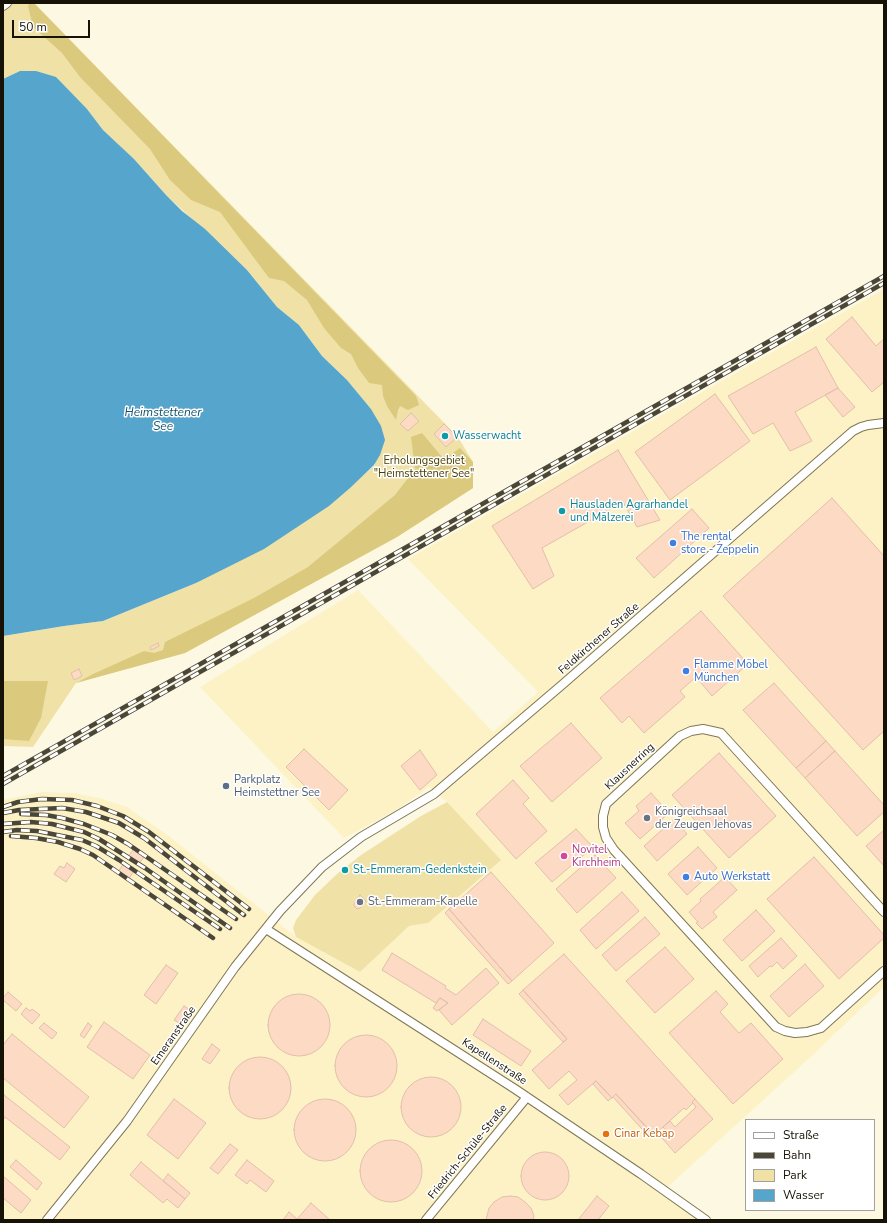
<!DOCTYPE html>
<html>
<head>
<meta charset="utf-8">
<style>
  body { margin:0 }
  #map { position:relative; width:887px; height:1223px; overflow:hidden; background:#fdf8e2; font-family:"Nunito Sans",sans-serif }
  canvas { display:block }
  .frame { position:absolute; inset:0; border:4px solid #161306; pointer-events:none }
  .legend { position:absolute; left:745px; top:1119px; width:130px; height:92px; box-sizing:border-box; background:#fff; border:1px solid #a2a19b; margin:0; padding:5px 7px; list-style:none; font-size:12px; color:#161306 }
  .legend li { display:flex; align-items:center; gap:8px; height:20px }
  .legend b { width:20px; border:1px solid #a2a19b }
  .scale { position:absolute; left:12px; top:20px; width:78px; height:18px; box-sizing:border-box; border:2px solid #161306; border-top:0; padding-left:5px; font-size:12px; line-height:14px; white-space:nowrap; color:#161306; -webkit-text-stroke:3px #fff; paint-order:stroke }
</style>
</head>
<body>
<div id="map">
<canvas width="887" height="1223"></canvas>
<div class="frame"></div>
<ul class="legend">
<li><b style="height:5px;background:#fff"></b>Straße</li>
<li><b style="height:5px;background:#4b4738"></b>Bahn</li>
<li><b style="height:11px;background:#f0e2a7"></b>Park</li>
<li><b style="height:11px;background:#56a5cd"></b>Wasser</li>
</ul>
<div class="scale">50 m</div>
</div>
<script>
const ctx = document.querySelector('canvas').getContext('2d');
ctx.lineJoin = 'round';
function paint(path, color) { ctx.fillStyle = color; ctx.fill(path, 'evenodd'); }
const shape = rows => new Path2D(rows.map(r => 'M' + r).join(''));
function trace(path, color, width, dash) { ctx.strokeStyle = color; ctx.lineWidth = width; ctx.lineCap = dash ? 'butt' : 'round'; ctx.setLineDash(dash || []); ctx.stroke(path); }
function label(font, color, halo, rows, align = 'center') {
  ctx.font = font + ' "Nunito Sans",sans-serif'; ctx.lineWidth = 3; ctx.setLineDash([]); ctx.textBaseline = 'middle'; ctx.strokeStyle = halo; ctx.fillStyle = color; for (const [text, x, y, turn = 0] of rows) {
    ctx.save(); ctx.translate(x, y); ctx.rotate((+turn || 0) * Math.PI / 180); ctx.textAlign = isNaN(turn) ? turn : align; if (halo) ctx.strokeText(text, 0, 0); ctx.fillText(text, 0, 0); ctx.restore();
  }
}
const built = shape([
  [884,289,884,987,804,1063,662,1192,698,1220,3,1220,3,800,41,792,73,793,99,798,127,807,170,837,296,937,360,972,409,926,428,923,447,802,429,787,393,812,344,838,200,687,358,590,493,732,538,692,408,559]
]);
const green = shape([
  [12,3,34,3,458,437,473,462,473,488,397,537,185,653,76,683,33,747,3,746,3,636,64,626,103,621,196,583,362,476,375,465,371,409,347,380,322,356,299,325,277,307,247,270,166,195,134,159,103,130,87,109,20,71,3,79,3,10],
  [447,802,501,860,428,923,409,926,360,972,296,937,293,928,296,920,315,895,337,874,361,855,421,816]
]);
const forest = shape([
  [30,3,34,3,416,396,419,405,408,410,400,406,398,410,396,420,387,406,383,396,382,385,369,383,358,368,351,354,341,348,324,328,307,300,284,281,269,278,220,212,191,200,170,180,150,149,80,77,62,53,33,27,28,6],
  [422,433,442,457,450,455,460,448,473,462,473,488,397,537,185,653,76,683,93,674,144,651,154,653,163,650,165,642,254,598,308,567,395,495,415,469,411,437],
  [3,681,48,681,41,718,29,741,3,739]
]);
const water = shape([
  [20,71,36,71,56,77,87,109,103,130,134,159,166,195,182,211,205,229,247,270,277,307,299,325,322,356,347,380,371,409,381,426,385,440,380,455,374,465,350,488,329,506,264,549,196,583,103,621,64,626,3,636,3,79]
]);
const building = shape([
  [852,317,876,346,884,339,884,382,872,392,826,339,852,317],
  [816,347,838,388,795,412,812,441,790,451,773,423,753,434,728,396,816,347],
  [838,388,855,407,843,417,825,395,838,388],
  [715,394,750,441,670,500,635,452,715,394],
  [411,413,419,421,408,431,400,424,411,413],
  [444,424,457,437,446,447,434,434,444,424],
  [618,450,660,520,637,527,623,502,542,548,554,576,533,589,492,526,618,450],
  [832,498,884,556,884,731,863,750,723,596,832,498],
  [692,509,709,528,654,578,636,558,692,509],
  [701,611,748,664,712,696,696,677,680,691,685,697,644,733,629,716,622,723,600,698,701,611],
  [158,643,159,646,151,650,150,647,158,643],
  [79,669,82,676,74,680,71,673,79,669],
  [774,683,826,741,796,768,743,710,774,683],
  [571,723,602,758,552,802,520,766,571,723],
  [826,741,835,751,805,778,796,768,826,741],
  [304,749,348,790,329,810,286,767,304,749],
  [420,750,437,775,420,790,401,766,420,750],
  [835,751,884,805,884,812,857,836,805,778,835,751],
  [719,753,776,816,729,858,672,795,719,753],
  [513,780,529,798,523,804,547,831,516,859,476,814,513,780],
  [651,793,669,813,640,839,625,823,639,811,636,806,651,793],
  [674,819,687,834,657,861,644,846,674,819],
  [576,829,593,847,552,882,535,863,576,829],
  [884,830,884,866,866,846,884,830],
  [135,847,146,854,138,865,127,858,135,847],
  [698,847,717,868,687,895,668,874,698,847],
  [595,855,616,878,577,913,556,889,595,855],
  [814,857,884,935,884,938,839,979,767,899,814,857],
  [125,862,135,870,127,881,117,873,125,862],
  [67,863,75,869,66,882,54,874,60,866,64,868,67,863],
  [491,872,554,943,512,981,449,909,491,872],
  [725,877,737,890,713,912,717,917,702,929,696,923,698,922,689,912,701,901,700,899,725,877],
  [622,892,639,911,596,949,580,930,622,892],
  [360,895,366,901,360,908,357,909,354,906,354,904,360,895],
  [449,909,512,981,508,984,445,913,449,909],
  [756,910,775,931,742,961,723,940,756,910],
  [645,917,660,934,616,971,602,955,645,917],
  [781,938,797,956,783,969,777,962,772,967,770,966,758,977,749,966,781,938],
  [665,947,694,979,655,1013,626,981,665,947],
  [392,953,446,986,445,988,456,995,486,968,499,983,452,1025,439,1010,448,1003,440,998,436,1003,382,970,392,953],
  [564,954,695,1099,692,1102,693,1103,686,1110,684,1108,654,1135,616,1094,612,1098,596,1081,568,1105,559,1095,577,1080,569,1071,549,1089,532,1070,567,1039,523,990,564,954],
  [805,964,824,986,789,1017,770,996,805,964],
  [166,965,178,973,156,1004,144,995,166,965],
  [523,990,567,1039,563,1042,519,994,523,990],
  [716,991,728,1004,720,1012,739,1033,751,1023,783,1059,733,1104,669,1033,716,991],
  [8,992,22,1004,16,1011,3,1000,3,998,8,992],
  '268 1025a31 31 0 1 1 62 0a31 31 0 1 1-62 0Z',
  [440,998,448,1003,437,1011,433,1008,440,998],
  [184,1006,190,1010,181,1024,174,1020,184,1006],
  [26,1008,30,1011,32,1009,40,1015,32,1024,21,1014,26,1008],
  [483,1019,531,1051,521,1066,473,1035,483,1019],
  [104,1022,150,1055,133,1079,87,1047,104,1022],
  [44,1023,57,1033,52,1039,39,1028,44,1023],
  [88,1023,92,1026,84,1038,80,1035,88,1023],
  [12,1034,89,1097,64,1128,3,1078,3,1045,12,1034],
  '335 1066a31 31 0 1 1 62 0a31 31 0 1 1-62 0Z',
  [212,1044,220,1050,210,1064,202,1059,212,1044],
  '229 1088a31 31 0 1 1 62 0a31 31 0 1 1-62 0Z',
  '401 1107a30 30 0 1 1 60 0a30 30 0 1 1-60 0Z',
  [596,1081,612,1098,608,1101,593,1084,596,1081],
  [616,1094,653,1135,650,1138,613,1097,616,1094],
  [4,1095,70,1147,60,1160,5,1117,3,1120,3,1097,4,1095],
  [174,1099,206,1123,178,1159,147,1135,174,1099],
  [695,1099,713,1119,675,1153,662,1138,668,1133,663,1127,670,1121,675,1127,696,1107,692,1102,695,1099],
  '294 1130a31 31 0 1 1 62 0a31 31 0 1 1-62 0Z',
  '360 1171a31 31 0 1 1 62 0a31 31 0 1 1-62 0Z',
  [230,1144,238,1150,218,1174,210,1168,230,1144],
  '521 1176a24 24 0 1 1 48 0a24 24 0 1 1-48 0Z',
  [16,1160,42,1183,37,1190,10,1167,16,1160],
  [247,1160,274,1181,266,1192,250,1180,247,1184,235,1175,247,1160],
  [141,1162,185,1199,178,1208,167,1199,163,1203,130,1175,141,1162],
  [168,1174,190,1193,185,1199,163,1181,168,1174],
  [3,1176,31,1200,21,1213,3,1198,3,1176],
  [510,1196,518,1197,525,1202,531,1208,534,1216,533,1220,486,1220,489,1208,494,1202,502,1197,510,1196],
  [597,1196,609,1206,598,1220,578,1220,597,1196],
  [311,1203,330,1220,297,1219,311,1203],
  [289,1212,297,1219,298,1220,283,1220,289,1212]
]);
const street = shape([
  [3,6,7,3],
  [884,912,721,733,703,729,691,731,680,736,606,804,603,816,603,827,606,838,614,850,776,1027,785,1031,795,1033,807,1032,821,1028,884,971],
  [266,929,515,1089,641,1174,706,1220],
  [47,1220,127,1121,235,967,280,911,322,867,361,837,434,794,563,684,853,431,861,427,868,425,884,423],
  [426,1220,527,1097]
]);
const rail = shape([
  [3,776,884,276],
  [3,784,884,283],
  [3,807,18,802,42,799,72,800,97,806,123,816,149,832,249,909],
  [3,813,19,810,62,808,86,812,119,823,144,838,244,915],
  [21,814,46,815,62,818,84,824,112,835,128,844,236,919],
  [3,824,31,822,52,824,84,832,99,839,145,868,230,928],
  [3,832,17,830,37,831,82,840,96,846,119,860,220,929],
  [11,836,36,838,58,842,80,849,93,855,213,938]
]);
const markers = [
  [445,436,4,"#0f9aa8"],
  [562,511,4,"#0f9aa8"],
  [673,543,4,"#3f7fe0"],
  [686,671,4,"#3f7fe0"],
  [226,786,4,"#5c6f8a"],
  [647,818,4,"#6b7280"],
  [564,856,4,"#d1479c"],
  [345,870,4,"#0f9aa8"],
  [686,877,4,"#3f7fe0"],
  [360,902,4,"#6b7280"],
  [606,1134,4,"#e8710a"]
];
const cultureNames = [
  ["Wasserwacht",453,436],
  ["Hausladen Agrarhandel",570,505],
  ["und Mälzerei",570,518],
  ["St.-Emmeram-Gedenkstein",353,870]
];
const parkNames = [
  ["Erholungsgebiet",424,461],
  ["\"Heimstettener See\"",424,474]
];
const shopNames = [
  ["The rental",681,537],
  ["store - Zeppelin",681,550],
  ["Flamme Möbel",694,665],
  ["München",694,678],
  ["Auto Werkstatt",694,877]
];
const streetNames = [
  ["Feldkirchener Straße",599,639,-41],
  ["Klausnerring",630,767,-43],
  ["Emeranstraße",174,1036,-55],
  ["Kapellenstraße",494,1062,33],
  ["Friedrich-Schüle-Straße",468,1152,-51]
];
const serviceNames = [
  ["Parkplatz",234,780],
  ["Heimstettner See",234,793]
];
const worshipNames = [
  ["Königreichsaal",655,812],
  ["der Zeugen Jehovas",655,825],
  ["St.-Emmeram-Kapelle",368,902]
];
const hotelNames = [
  ["Novitel",572,850],
  ["Kirchheim",572,863]
];
const foodNames = [
  ["Cinar Kebap",614,1134]
];
const waterNames = [
  ["Heimstettener",163,413],
  ["See",163,427]
];
paint(built, '#fcf2c5');
paint(green, '#f0e2a7');
paint(forest, '#dbc97e');
paint(water, '#56a5cd');
paint(building, '#fddac4');
trace(building, '#e2c0aa', 1);
trace(street, '#7f7755', 10);
trace(street, '#fff', 8);
trace(rail, '#4b4738', 4.5);
trace(rail, '#fff', 3, [9]);
for (const [x, y, r, color] of markers) { const dot = new Path2D(); dot.arc(x, y, r, 0, 2 * Math.PI); ctx.fillStyle = color; ctx.fill(dot); trace(dot, '#fff', 1.5); }
label('11px', '#0d838f', '#fff', cultureNames, 'left');
label('11px', '#493d00', '#fff', parkNames);
label('11px', '#366cbe', '#fff', shopNames, 'left');
label('11px', '#161306', '#fff', streetNames);
label('11px', '#4e5e75', '#fff', serviceNames, 'left');
label('11px', '#5b616d', '#fff', worshipNames, 'left');
label('11px', '#b23c85', '#fff', hotelNames, 'left');
label('11px', '#c56008', '#fff', foodNames, 'left');
label('italic 12px', '#14536e', '#fff', waterNames);
</script>
</body>
</html>
